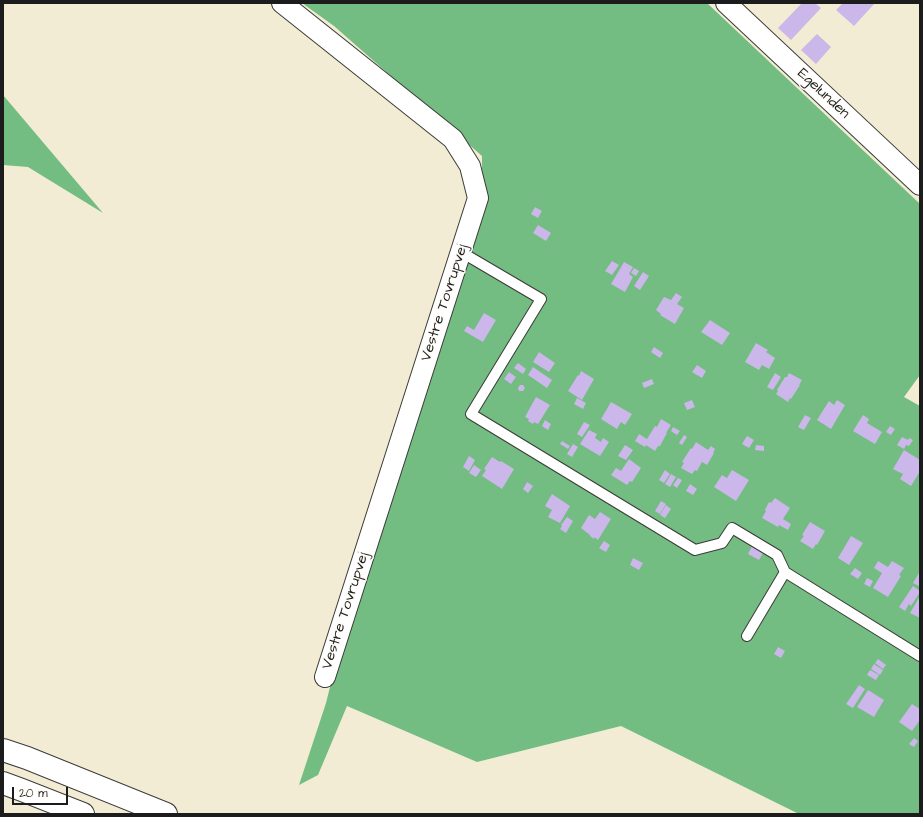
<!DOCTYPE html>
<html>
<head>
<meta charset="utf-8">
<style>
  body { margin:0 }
  #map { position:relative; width:923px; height:817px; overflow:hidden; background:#f3ecd5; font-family:"Architects Daughter",sans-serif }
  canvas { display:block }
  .frame { position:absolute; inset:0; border:4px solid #1c1c1c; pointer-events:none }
  .scale { position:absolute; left:12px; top:787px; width:56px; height:18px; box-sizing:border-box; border:2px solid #1c1c1c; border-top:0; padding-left:5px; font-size:12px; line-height:14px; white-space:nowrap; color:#1c1c1c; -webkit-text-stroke:3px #fdfcf7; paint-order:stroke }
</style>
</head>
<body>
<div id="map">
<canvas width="923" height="817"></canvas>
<div class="frame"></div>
<div class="scale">20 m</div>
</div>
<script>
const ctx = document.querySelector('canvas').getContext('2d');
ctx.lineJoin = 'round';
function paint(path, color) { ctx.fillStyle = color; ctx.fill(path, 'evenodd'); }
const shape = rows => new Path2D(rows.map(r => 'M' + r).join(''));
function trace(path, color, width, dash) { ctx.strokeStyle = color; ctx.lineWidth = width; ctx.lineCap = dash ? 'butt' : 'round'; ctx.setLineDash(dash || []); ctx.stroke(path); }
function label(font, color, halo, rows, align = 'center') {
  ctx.font = font + ' "Architects Daughter",sans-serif'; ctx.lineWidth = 3; ctx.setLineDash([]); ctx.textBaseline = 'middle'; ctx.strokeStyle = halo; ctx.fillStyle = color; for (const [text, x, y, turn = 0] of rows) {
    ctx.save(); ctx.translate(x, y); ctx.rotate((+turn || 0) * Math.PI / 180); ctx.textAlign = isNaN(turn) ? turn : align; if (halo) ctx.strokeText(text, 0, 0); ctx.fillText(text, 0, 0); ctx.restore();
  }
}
const forest = shape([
  [302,3,707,3,920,204,920,375,904,397,920,406,920,814,799,814,621,726,477,762,347,706,318,775,299,785,326,703,332,679,482,202,482,156,334,26],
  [3,95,103,213,28,167,3,165]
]);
const building = shape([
  [802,3,815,3,821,8,791,40,778,28],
  [843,3,875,3,854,26,836,10],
  [817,34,831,47,816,64,801,50],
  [535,207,542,211,538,218,531,214],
  [538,225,551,233,546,241,533,233],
  [612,261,619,265,612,275,605,271],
  [624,262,633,267,629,274,633,277,625,292,611,284],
  [634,268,639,271,636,276,631,273],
  [643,272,649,276,640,290,634,286],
  [676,293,682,297,677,304,684,308,675,324,660,315,661,314,656,310,664,297,671,300],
  [484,313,496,320,483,342,464,331,467,326,474,330],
  [710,320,730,333,722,345,701,332],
  [756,343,768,350,766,352,775,358,769,369,762,365,759,370,745,362],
  [654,347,663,353,660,358,651,352],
  [539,352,555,363,549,372,533,362],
  [518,363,526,369,523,374,514,368],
  [697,365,706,371,702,378,692,372],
  [533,367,552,380,547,388,528,375],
  [581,371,594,379,582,400,568,391,578,375,579,376],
  [509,372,516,377,511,384,504,379],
  [775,373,781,377,773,390,767,387],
  [789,373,802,380,799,385,800,385,791,399,790,398,788,402,776,394,778,391,777,390,785,377,787,377],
  [652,379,654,384,644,388,642,383],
  [520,385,523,385,525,388,523,391,519,391,518,388],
  [536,397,550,405,538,424,534,422,533,424,528,421,529,419,525,417],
  [577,398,586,403,583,409,574,404],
  [692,400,695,407,687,410,684,403],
  [837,400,845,405,831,429,817,420,829,401,834,405],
  [611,402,632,414,625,425,621,422,617,429,601,419],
  [805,415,811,418,804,430,798,427],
  [863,415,869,419,867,423,882,432,875,444,853,431],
  [661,419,671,425,666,433,667,433,660,446,658,446,655,451,646,445,645,447,635,441,639,434,647,439,655,426,657,427],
  [545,420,551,424,548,430,542,426],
  [584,422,590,425,582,437,577,434],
  [890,426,895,429,891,435,886,432],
  [673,427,680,431,677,435,671,431],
  [589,430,597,434,595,438,601,442,603,438,609,442,600,456,580,444],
  [684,435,687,437,682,445,679,443],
  [747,436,754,440,749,448,742,444],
  [902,437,908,440,909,438,913,440,909,446,906,445,904,449,897,445],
  [562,441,570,446,568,449,560,444],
  [696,442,708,450,711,446,715,449,713,453,714,453,707,465,702,462,697,471,695,470,692,474,681,468,684,463,682,462,691,448,692,449],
  [573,444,578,447,572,457,567,454],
  [625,445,633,450,626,460,618,456],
  [756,445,764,446,764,451,755,450],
  [904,450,920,460,920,471,911,486,900,479,903,474,893,469],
  [469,456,475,460,469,471,463,467],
  [492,457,500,462,501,461,514,469,502,489,482,476,486,470,484,469],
  [629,459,641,468,632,482,630,481,627,485,611,475,616,468,621,471],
  [474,465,481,470,476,477,469,473],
  [665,470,670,474,664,483,659,480],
  [732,470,749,480,736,501,714,487,722,475,727,478],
  [671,474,676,477,670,487,665,484],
  [678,478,682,480,677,488,673,485],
  [527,482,533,486,528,493,523,489],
  [690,484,697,489,693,495,686,491],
  [552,494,570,506,560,523,548,517,552,510,545,506],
  [775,498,790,508,783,519,791,524,788,530,779,525,778,527,762,518,766,511,765,510,769,502,771,503],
  [661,501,666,504,660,514,655,511],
  [666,505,671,509,665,518,660,515],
  [600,512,611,519,598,540,594,537,594,539,590,536,590,535,581,528,589,515,595,519],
  [567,517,573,521,566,533,560,529,562,526,561,525],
  [810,522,825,531,817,545,816,544,813,549,800,541,804,536,802,535],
  [851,536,863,543,849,565,838,558],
  [604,541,610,545,606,552,599,548],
  [753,544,764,551,759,560,748,554],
  [633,558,643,563,639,570,630,565],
  [878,561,888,567,892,561,904,568,899,575,901,576,888,597,873,588,882,573,874,568],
  [855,568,862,573,858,579,850,574],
  [920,571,920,583,919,586,913,583],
  [867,578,873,581,870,587,864,584],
  [913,586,920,591,920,592,911,606,909,604,905,611,899,607],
  [920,596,920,618,910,613],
  [778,647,785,651,781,658,774,654],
  [878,659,886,665,883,669,875,663],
  [874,664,883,670,880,675,871,669],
  [870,670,879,675,876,680,867,675],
  [859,685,865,689,853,708,846,704],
  [868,690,884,700,874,717,857,707],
  [912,704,920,709,920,720,912,731,899,722],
  [914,738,918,741,914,747,909,744]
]);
const service = shape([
  [461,252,541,299,471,414,695,550,722,543,732,528,777,555,785,572,920,656],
  [747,636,785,572]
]);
const minor = shape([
  [282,3,453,139,470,166,478,198,325,677],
  [726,3,920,185]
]);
const motorway = shape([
  [3,750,27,758,166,814],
  [3,783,22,790,83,814]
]);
const streetNames = [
  ["Egelunden",823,94,43],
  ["Vestre Tovrupvej",445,303,-72],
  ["Vestre Tovrupvej",346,611,-72]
];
paint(forest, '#73bc82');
paint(building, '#cbb7ea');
trace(service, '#3c3b38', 12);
trace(minor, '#3c3b38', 22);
trace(motorway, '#3c3b38', 24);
trace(service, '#fff', 10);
trace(minor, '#fff', 20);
trace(motorway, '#fff', 22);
label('15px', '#1c1c1c', '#fdfcf7', streetNames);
</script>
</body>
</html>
